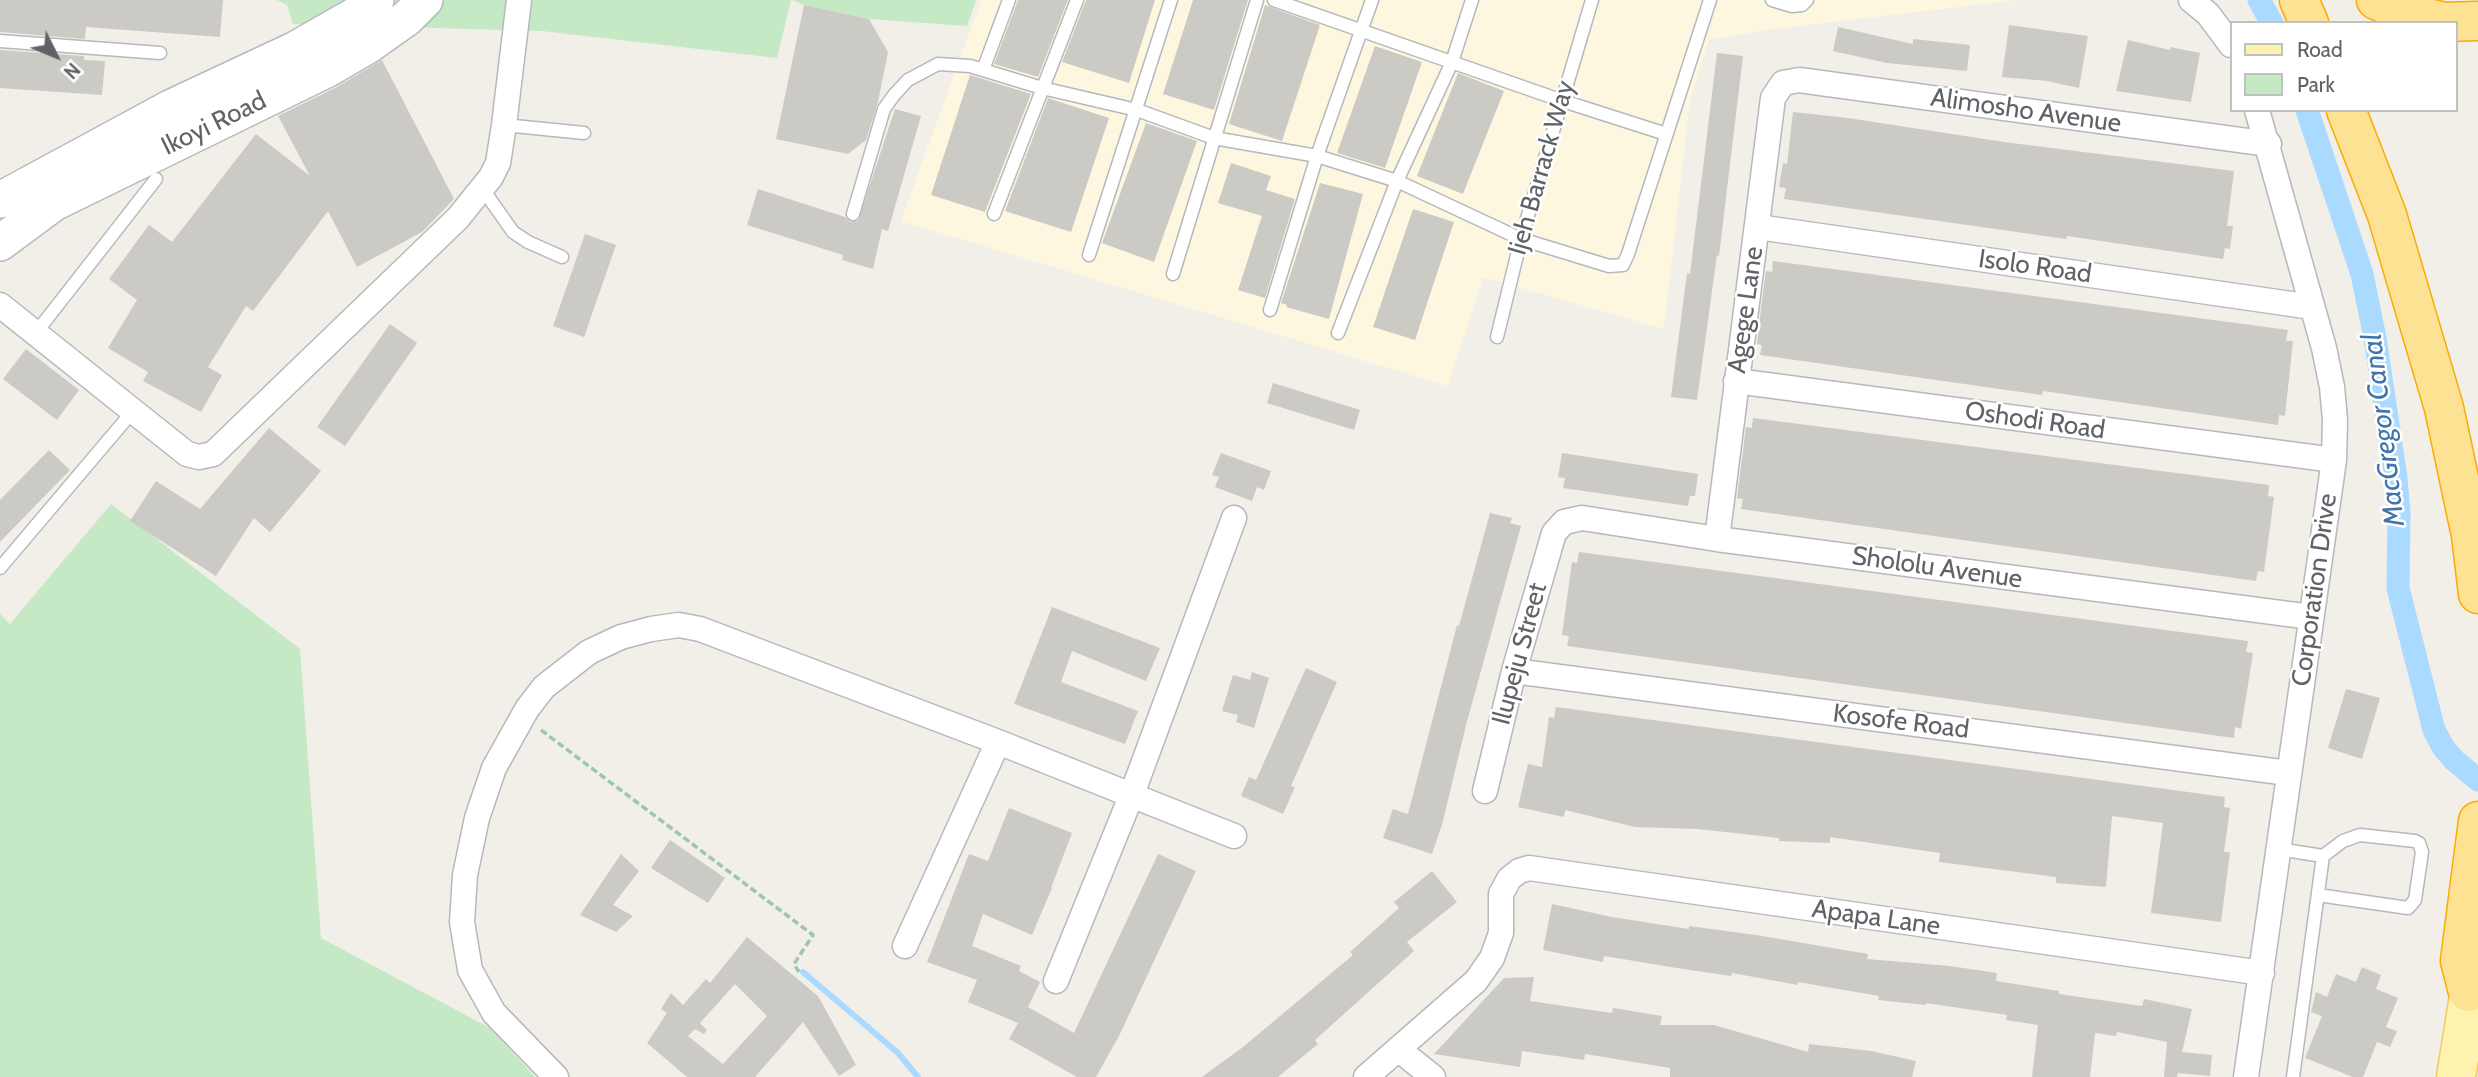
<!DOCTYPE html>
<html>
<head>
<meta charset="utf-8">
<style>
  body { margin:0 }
  #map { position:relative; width:2478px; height:1077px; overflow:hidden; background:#f1efe8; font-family:Cabin,sans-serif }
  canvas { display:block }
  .legend { position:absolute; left:2230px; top:21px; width:228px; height:91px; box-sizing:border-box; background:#fff; border:2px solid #bfc1c3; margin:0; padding:9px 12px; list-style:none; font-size:21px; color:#5f6368 }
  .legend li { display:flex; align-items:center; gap:14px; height:35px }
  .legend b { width:35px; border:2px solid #bfc1c3 }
  .north { position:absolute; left:21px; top:21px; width:70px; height:70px; -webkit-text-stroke:5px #fff; paint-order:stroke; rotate:133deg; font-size:19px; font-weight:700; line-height:28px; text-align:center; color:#5f6368 }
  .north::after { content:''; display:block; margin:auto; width:24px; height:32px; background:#5f6368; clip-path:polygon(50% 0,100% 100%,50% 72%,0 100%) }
</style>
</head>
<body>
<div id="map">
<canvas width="2478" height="1077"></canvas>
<ul class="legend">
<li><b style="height:9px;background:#fff2af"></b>Road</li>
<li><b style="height:19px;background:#c5e8c5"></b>Park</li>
</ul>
<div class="north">N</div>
</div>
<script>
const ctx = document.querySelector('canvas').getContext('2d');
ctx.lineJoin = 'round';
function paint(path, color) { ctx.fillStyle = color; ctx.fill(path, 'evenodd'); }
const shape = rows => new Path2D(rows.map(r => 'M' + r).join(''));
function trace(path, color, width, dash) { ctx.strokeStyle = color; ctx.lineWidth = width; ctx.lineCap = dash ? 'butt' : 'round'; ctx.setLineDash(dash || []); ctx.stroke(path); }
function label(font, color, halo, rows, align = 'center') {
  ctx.font = font + ' Cabin,sans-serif'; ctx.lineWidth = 5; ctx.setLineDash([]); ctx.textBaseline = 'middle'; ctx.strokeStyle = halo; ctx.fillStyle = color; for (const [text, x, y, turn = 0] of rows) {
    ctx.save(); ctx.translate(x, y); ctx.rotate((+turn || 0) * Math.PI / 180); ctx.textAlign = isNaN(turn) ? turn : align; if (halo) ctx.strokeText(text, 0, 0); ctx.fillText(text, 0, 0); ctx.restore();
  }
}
const commercial = shape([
  [981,0,2017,0,1774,29,1709,40,1690,100,1664,329,1483,277,1448,386,901,221]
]);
const green = shape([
  [277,0,791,0,777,58,542,31,293,24,287,5],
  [792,0,976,0,967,26,869,19,804,5],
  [111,504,300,649,321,938,490,1028,535,1077,0,1077,0,614,10,624]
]);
const stream = shape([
  [803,972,897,1052,918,1077]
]);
const canal = shape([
  [2259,0,2272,23],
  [2307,110,2362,274,2375,338,2396,478,2399,513,2398,588,2434,730,2443,747,2454,760,2478,780]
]);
const building = shape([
  [0,0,223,0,220,37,86,27,85,39,0,32],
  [1018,0,1068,0,1038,77,994,64],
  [1086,0,1155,0,1129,83,1062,62],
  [1193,0,1248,0,1214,110,1163,94],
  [804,5,869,19,888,52,878,102,866,140,848,154,776,139],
  [1265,5,1320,25,1282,141,1229,124],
  [2009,25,2088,36,2079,88,2047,81,2002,77],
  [1838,27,1913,44,1913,39,1970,45,1967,71,1887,63,1833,51],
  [2128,40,2170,50,2170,47,2200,53,2191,102,2116,91],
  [1375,46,1422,62,1385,168,1337,153],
  [0,50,84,56,84,60,105,61,102,95,0,88],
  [1717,53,1743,56,1719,256,1717,255,1697,400,1671,397,1687,273,1690,274],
  [382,60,454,199,422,232,357,267,328,211,253,311,246,306,208,367,222,375,201,412,143,381,148,372,108,348,137,300,109,279,149,225,172,242,256,134,310,176,278,116,335,88],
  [1458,73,1504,91,1463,194,1417,176],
  [970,75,1031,94,985,212,931,195],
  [1048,98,1109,118,1071,232,1005,211],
  [895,109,921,116,888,231,882,229,873,269,842,260,843,255,747,225,758,189,845,217,850,222,858,221],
  [1793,112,1848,118,2004,142,2234,171,2227,226,2233,226,2230,249,2225,248,2223,259,2067,236,2066,239,1784,199,1786,188,1779,187,1783,163,1787,164],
  [1146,123,1197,141,1154,262,1102,243],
  [1231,163,1271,176,1266,190,1295,199,1265,298,1238,290,1262,216,1218,203],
  [1320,183,1363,194,1329,319,1286,307,1287,305,1281,303],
  [1413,209,1454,222,1415,340,1373,327],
  [585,234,616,245,584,337,553,326],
  [1773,261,2288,330,2286,341,2293,341,2285,416,2279,415,2278,425,2043,391,2042,395,1760,355,1762,345,1757,344,1762,300,1766,271,1772,272],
  [390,324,417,343,345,446,317,427],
  [26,349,79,390,57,420,3,379],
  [1273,383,1360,410,1354,430,1267,403],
  [1753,418,2269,485,2268,496,2274,497,2264,572,2258,571,2256,581,1741,509,1743,499,1737,498,1746,427,1752,428],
  [269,428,321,471,270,532,254,518,216,576,130,521,156,481,200,509],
  [49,450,70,470,0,542,0,500],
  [1221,453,1271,471,1264,490,1257,487,1252,501,1215,487,1219,477,1212,475],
  [1562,453,1698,474,1695,496,1690,496,1688,506,1563,488,1565,478,1558,477],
  [1490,513,1512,518,1510,523,1521,526,1466,725,1442,825,1432,854,1383,838,1393,809,1408,814,1457,625,1459,626],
  [1579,552,2248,641,2246,652,2253,653,2241,729,2235,727,2234,738,1567,646,1569,636,1562,635,1572,562,1577,563],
  [1052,607,1160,648,1146,681,1072,651,1061,682,1138,711,1125,744,1014,704],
  [1306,668,1337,682,1291,786,1295,787,1283,814,1241,796,1249,777,1256,780],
  [1252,672,1269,678,1254,728,1236,722,1238,715,1222,711,1233,675,1250,680],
  [2346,689,2380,698,2362,759,2328,748],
  [1556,707,2225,797,2224,807,2230,808,2224,852,2230,852,2221,922,2151,913,2163,823,2112,816,2106,887,2056,883,2056,877,1939,862,1940,853,1830,837,1830,843,1779,841,1779,838,1698,829,1635,827,1565,810,1564,817,1518,807,1528,764,1542,767,1549,717,1554,718],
  [1009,808,1072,833,1051,888,1052,888,1032,935,983,914,972,946,1021,966,1019,971,1040,982,1028,1007,1074,1033,1158,854,1196,871,1119,1036,1096,1077,1077,1077,1009,1039,1018,1023,968,1002,977,980,927,962,969,854,988,861],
  [670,840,725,878,708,903,651,868],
  [621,854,639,871,613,905,633,916,616,932,580,915],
  [1432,871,1457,902,1407,942,1414,951,1315,1040,1318,1044,1278,1077,1202,1077,1243,1047,1353,955,1350,952,1399,908,1394,902],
  [1552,904,1612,917,1689,929,1689,926,1756,935,1868,954,1867,959,1950,966,1997,973,1996,981,2059,991,2059,994,2142,1006,2144,999,2192,1009,2182,1052,2212,1055,2210,1076,2178,1073,2177,1077,2164,1077,2167,1042,2117,1032,2116,1036,2095,1033,2090,1077,2032,1077,2038,1025,2006,1020,2007,1015,1926,1003,1926,1005,1878,1000,1879,996,1798,982,1798,985,1732,973,1731,976,1683,969,1604,956,1603,962,1543,950],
  [747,937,818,996,856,1065,839,1076,803,1022,755,1077,687,1077,647,1043,667,1013,661,1009,671,993,683,1005,706,979,710,983],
  [735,984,767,1016,723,1064,688,1036,695,1029,704,1034,707,1030,700,1023],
  [2362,967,2381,975,2376,989,2398,998,2386,1027,2397,1031,2390,1047,2377,1042,2363,1077,2353,1077,2305,1058,2322,1016,2311,1012,2316,992,2327,997,2336,974,2356,982],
  [1534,977,1530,1001,1612,1013,1613,1008,1662,1016,1660,1025,1714,1025,1808,1052,1809,1044,1871,1051,1916,1061,1912,1077,1670,1077,1670,1068,1585,1054,1584,1060,1522,1051,1520,1067,1434,1054,1504,978]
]);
const path = shape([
  [541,730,813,935,794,964,799,972]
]);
const lane = shape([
  [1274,0,1560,100,1666,134],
  [1772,0,1792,6,1802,5,1807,0],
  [0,41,160,53],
  [983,70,1009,0],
  [504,125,584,133],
  [482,188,513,232,528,242,562,257],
  [853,214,884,109,894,95,908,80,938,64,970,66,1042,88,1137,110,1214,138,1317,156,1397,181,1521,239,1609,266,1623,265,1628,254,1710,0],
  [994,214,1077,0],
  [1089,255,1171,0],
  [1173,274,1257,0],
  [1270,310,1317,156,1372,0],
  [1338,333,1397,181,1452,62,1472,0],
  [35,334,156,179],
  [1497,337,1521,239,1592,0],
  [0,568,133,411],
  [2278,849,2323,856,2293,1077],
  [2318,895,2408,908,2415,900,2422,852,2419,843,2415,841,2360,835,2343,841,2323,856]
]);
const street = shape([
  [2191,0,2208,14,2231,45],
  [1758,227,2312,307],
  [0,305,187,454,199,457,213,454,458,218,491,177,498,163,504,125,519,0],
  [1736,381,2334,460],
  [1717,539,1773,98,1783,83,1799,80,2269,144],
  [1514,671,2288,773],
  [1485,791,1514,671,1554,533,1564,522,1582,518,1717,539,2311,617],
  [905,946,998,742],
  [1056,981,1132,794,1234,518],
  [1398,1049,1433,1077],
  [556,1077,494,1013,470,970,462,922,465,875,477,818,494,768,527,709,544,687,589,652,621,637,651,629,679,625,700,629,998,742,1234,836],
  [1366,1077,1476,981,1492,958,1501,933,1501,894,1509,879,1519,871,1529,868,2262,973],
  [2246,1077,2334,460,2335,420,2332,387,2324,348,2257,110]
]);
const secondary = shape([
  [0,200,172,107,296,49,359,13,376,0],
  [0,243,54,203,326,70,369,45,407,18,425,0]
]);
const primary = shape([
  [2456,1077,2475,959]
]);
const highway = shape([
  [2299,0,2309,23],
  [2376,0,2409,14,2445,22,2478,21],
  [2346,110,2387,215,2444,408,2471,535,2478,594],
  [2468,992,2460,961,2478,821]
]);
const streetNames = [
  ["Alimosho Avenue",2026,111,8],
  ["Ikoyi Road",214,124,-26],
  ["Ijeh Barrack Way",1542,168,-74],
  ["Isolo Road",2035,267,8],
  ["Agege Lane",1746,310,-82],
  ["Oshodi Road",2035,421,8],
  ["Shololu Avenue",1937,568,8],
  ["Corporation Drive",2315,590,-82],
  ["Ilupeju Street",1520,654,-75],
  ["Kosofe Road",1901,722,7],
  ["Apapa Lane",1876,918,8]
];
const waterNames = [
  ["MacGregor Canal",2384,430,-97]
];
paint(commercial, '#fef7e0');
paint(green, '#c5e8c5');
trace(stream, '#aadaff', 6);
trace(canal, '#aadaff', 23);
paint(building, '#cccac5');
trace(lane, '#b5b8bc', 15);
trace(street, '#b5b8bc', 27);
trace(secondary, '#b6babf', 38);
trace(primary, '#f2c960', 41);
trace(highway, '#f9ab00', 41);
trace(path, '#9cc7a9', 3.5, [7, 3.5]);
trace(lane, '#fff', 12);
trace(street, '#fff', 24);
trace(secondary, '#fff', 35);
trace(primary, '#fff2af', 38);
trace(highway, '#fde293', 38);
label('26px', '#5f6368', '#fff', streetNames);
label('italic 28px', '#4174aa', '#fff', waterNames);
</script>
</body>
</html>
